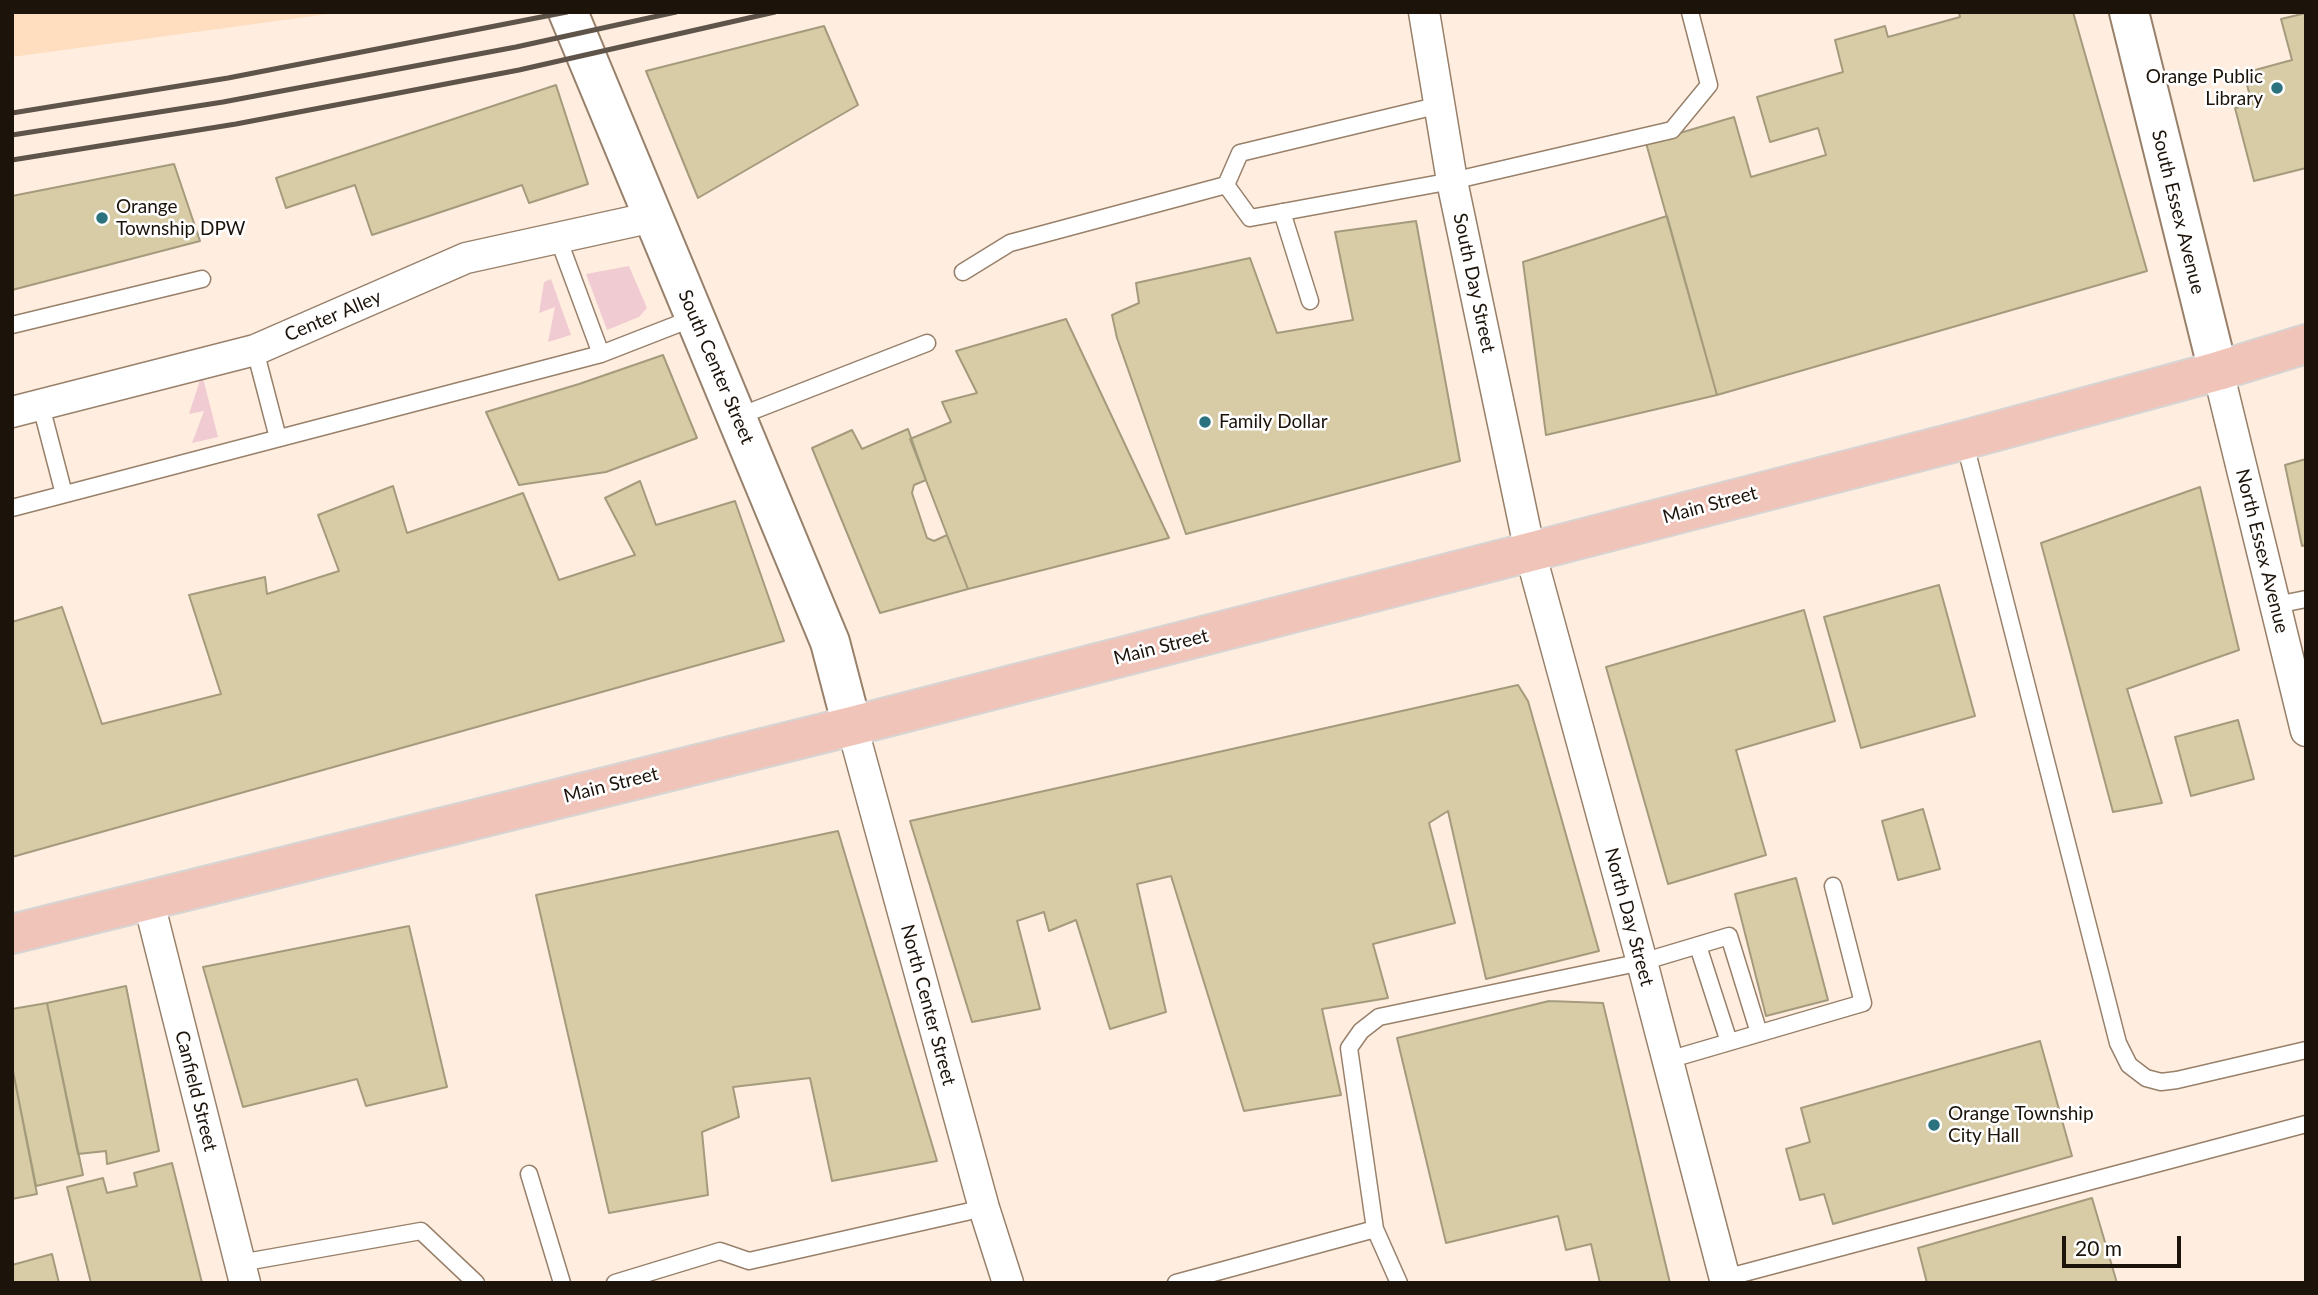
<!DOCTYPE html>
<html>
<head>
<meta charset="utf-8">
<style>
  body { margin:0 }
  #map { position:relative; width:2318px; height:1295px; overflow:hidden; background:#ffeee0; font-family:Lato,sans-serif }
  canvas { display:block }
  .frame { position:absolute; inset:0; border:14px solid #1c130a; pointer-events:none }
  .scale { position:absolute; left:2062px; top:1236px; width:119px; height:32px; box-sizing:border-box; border:4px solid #1c130a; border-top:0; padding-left:9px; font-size:21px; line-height:24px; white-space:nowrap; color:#1c130a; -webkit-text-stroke:5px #fff; paint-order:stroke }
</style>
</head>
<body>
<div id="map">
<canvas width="2318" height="1295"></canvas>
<div class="frame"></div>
<div class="scale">20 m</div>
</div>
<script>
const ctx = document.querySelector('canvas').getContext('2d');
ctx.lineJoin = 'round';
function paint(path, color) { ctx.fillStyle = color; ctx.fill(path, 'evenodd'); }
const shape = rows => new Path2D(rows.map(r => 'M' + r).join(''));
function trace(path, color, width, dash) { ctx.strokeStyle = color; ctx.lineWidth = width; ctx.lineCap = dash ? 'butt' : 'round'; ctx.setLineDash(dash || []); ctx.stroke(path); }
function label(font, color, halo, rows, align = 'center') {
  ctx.font = font + ' Lato,sans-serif'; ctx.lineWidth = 5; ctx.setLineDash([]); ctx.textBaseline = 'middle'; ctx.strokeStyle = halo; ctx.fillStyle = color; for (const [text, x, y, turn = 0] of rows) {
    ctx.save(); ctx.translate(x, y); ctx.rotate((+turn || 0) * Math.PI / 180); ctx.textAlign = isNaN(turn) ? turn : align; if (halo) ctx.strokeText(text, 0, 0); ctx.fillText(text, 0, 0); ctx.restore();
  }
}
const built = shape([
  [12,12,343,12,12,57]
]);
const green = shape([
  [629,266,647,308,639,317,607,330,586,274],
  [551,279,571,335,548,342,555,307,539,313,544,282],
  [202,374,218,437,192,443,204,411,189,414]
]);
const building = shape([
  [1959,12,2073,12,2147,271,1717,395,1646,143,1734,117,1751,177,1826,155,1818,128,1770,142,1757,97,1843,72,1835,40,1885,26,1888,37,1960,17,1959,12],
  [2306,13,2306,168,2254,181,2235,108,2252,104,2244,73,2292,60,2281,19,2306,13],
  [824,26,858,105,698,198,646,71,824,26],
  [556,85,588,184,529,203,522,185,372,235,355,185,286,208,276,178,556,85],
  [174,164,200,241,12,290,12,196,174,164],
  [1667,216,1717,395,1546,435,1523,262,1667,216],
  [1416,221,1460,461,1186,534,1117,338,1112,315,1139,303,1136,283,1250,258,1277,333,1353,320,1335,232,1416,221],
  [1066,319,1169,538,968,589,910,439,951,422,942,402,977,393,956,351,1066,319],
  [663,355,697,438,606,472,519,485,486,412,579,384,663,355],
  [908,429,926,480,914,485,912,493,927,538,934,541,947,535,968,589,880,613,812,448,852,430,862,449,908,429],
  [2306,459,2306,545,2302,546,2285,465,2306,459],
  [640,481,656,525,735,501,784,641,12,857,12,622,62,607,102,724,221,694,189,595,265,577,267,594,339,571,318,515,393,486,407,533,523,493,559,580,635,555,605,498,640,481],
  [2200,487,2239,650,2127,689,2162,803,2113,812,2041,543,2200,487],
  [1939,585,1975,716,1861,748,1824,617,1939,585],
  [1804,610,1835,721,1736,750,1766,855,1668,884,1606,667,1804,610],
  [1518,685,1528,701,1599,951,1486,979,1448,811,1429,823,1455,923,1373,944,1388,998,1322,1009,1341,1095,1244,1111,1171,876,1137,884,1166,1012,1110,1029,1076,920,1049,931,1044,912,1017,921,1040,1009,972,1022,910,821,1518,685],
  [2238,720,2254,779,2191,796,2175,737,2238,720],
  [1923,809,1940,869,1898,880,1882,821,1923,809],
  [838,831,937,1161,832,1181,810,1078,733,1087,739,1117,702,1132,708,1195,609,1213,536,895,838,831],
  [1796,878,1828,1000,1766,1016,1735,894,1796,878],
  [409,926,447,1087,366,1106,357,1079,243,1107,203,967,409,926],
  [126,986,159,1151,107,1164,106,1151,78,1154,47,1003,126,986],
  [1549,1001,1603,1003,1670,1283,1600,1283,1591,1244,1566,1250,1558,1216,1446,1243,1397,1038,1549,1001],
  [47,1003,83,1175,36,1186,12,1066,12,1009,47,1003],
  [2040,1041,2072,1156,1833,1224,1824,1194,1800,1200,1786,1149,1810,1142,1801,1108,2040,1041],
  [12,1066,37,1194,12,1199,12,1066],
  [172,1163,202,1283,91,1283,67,1187,103,1178,107,1193,137,1186,134,1173,172,1163],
  [2092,1198,2117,1283,1927,1283,1918,1248,2092,1198],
  [52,1254,59,1283,12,1283,12,1265,52,1254]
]);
const lane = shape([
  [1440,105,1240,153,1226,185,1250,218,1452,181,1672,130,1709,85,1690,12],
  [1282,212,1310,301],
  [558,238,601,354],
  [963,272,1010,243,1226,185],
  [12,325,202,279],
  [255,350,278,438],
  [41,406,64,494],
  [737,417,927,343],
  [1964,440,2118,1043,2129,1065,2146,1078,2161,1082,2177,1080,2306,1050],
  [12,508,601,354,696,317],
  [2276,605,2306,599],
  [1698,946,1729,1042],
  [1668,1060,1863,1003,1833,886],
  [529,1174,562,1283],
  [240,1263,421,1231,476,1283],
  [1725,1278,2306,1124],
  [615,1283,720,1251,749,1261,984,1208],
  [1176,1283,1375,1229],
  [1399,1283,1375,1229,1349,1048,1361,1031,1379,1017,1642,962,1729,936,1759,1033]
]);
const street = shape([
  [1424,12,1452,181,1530,552,1642,962,1726,1283],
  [2218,371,2306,731],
  [12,412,255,350,466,258,653,217],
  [852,726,984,1208,1008,1283],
  [148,899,245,1283]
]);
const secondary = shape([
  [568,12,830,642,852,726],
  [2129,12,2218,371]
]);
const primary = shape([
  [12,934,852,726,1530,552,1964,440,2218,371,2306,344]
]);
const rail = shape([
  [12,113,228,78,567,12],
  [12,135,223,102,516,47,676,12],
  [12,160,236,124,519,70,775,12]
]);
const markers = [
  [2277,88,7,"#2b727e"],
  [102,218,7,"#2b727e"],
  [1205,422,7,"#2b727e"],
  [1934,1125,7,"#2b727e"]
];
const poiNames = [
  ["Orange Public",2263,77,"right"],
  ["Library",2263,99,"right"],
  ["Orange",116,207],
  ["Township DPW",116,229],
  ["Family Dollar",1219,422],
  ["Orange Township",1948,1114],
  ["City Hall",1948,1136]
];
const streetNames = [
  ["South Essex Avenue",2178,212,76],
  ["South Day Street",1474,283,78],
  ["Center Alley",333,316,-23],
  ["South Center Street",716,367,67],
  ["Main Street",1710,505,-15],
  ["North Essex Avenue",2262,551,76],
  ["Main Street",1161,647,-14],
  ["Main Street",611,785,-14],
  ["North Day Street",1629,917,75],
  ["North Center Street",928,1005,75],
  ["Canfield Street",196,1091,76]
];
paint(built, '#ffdec0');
paint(green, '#f0cbd2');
paint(building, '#d8cca7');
trace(building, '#a49b7d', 2);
trace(lane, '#98806a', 19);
trace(street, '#98806a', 33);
trace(secondary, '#98806a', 42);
trace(primary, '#d6d5d3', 42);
trace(lane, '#fff', 16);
trace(street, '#fff', 30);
trace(secondary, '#fff', 38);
trace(primary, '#f1c4ba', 38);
trace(rail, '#5f5449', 5);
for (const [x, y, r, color] of markers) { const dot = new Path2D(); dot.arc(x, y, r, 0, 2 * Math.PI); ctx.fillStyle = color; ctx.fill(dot); trace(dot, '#fff', 2.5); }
label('19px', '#1c130a', '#fff', poiNames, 'left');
label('19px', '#1c130a', '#fff', streetNames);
</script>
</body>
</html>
